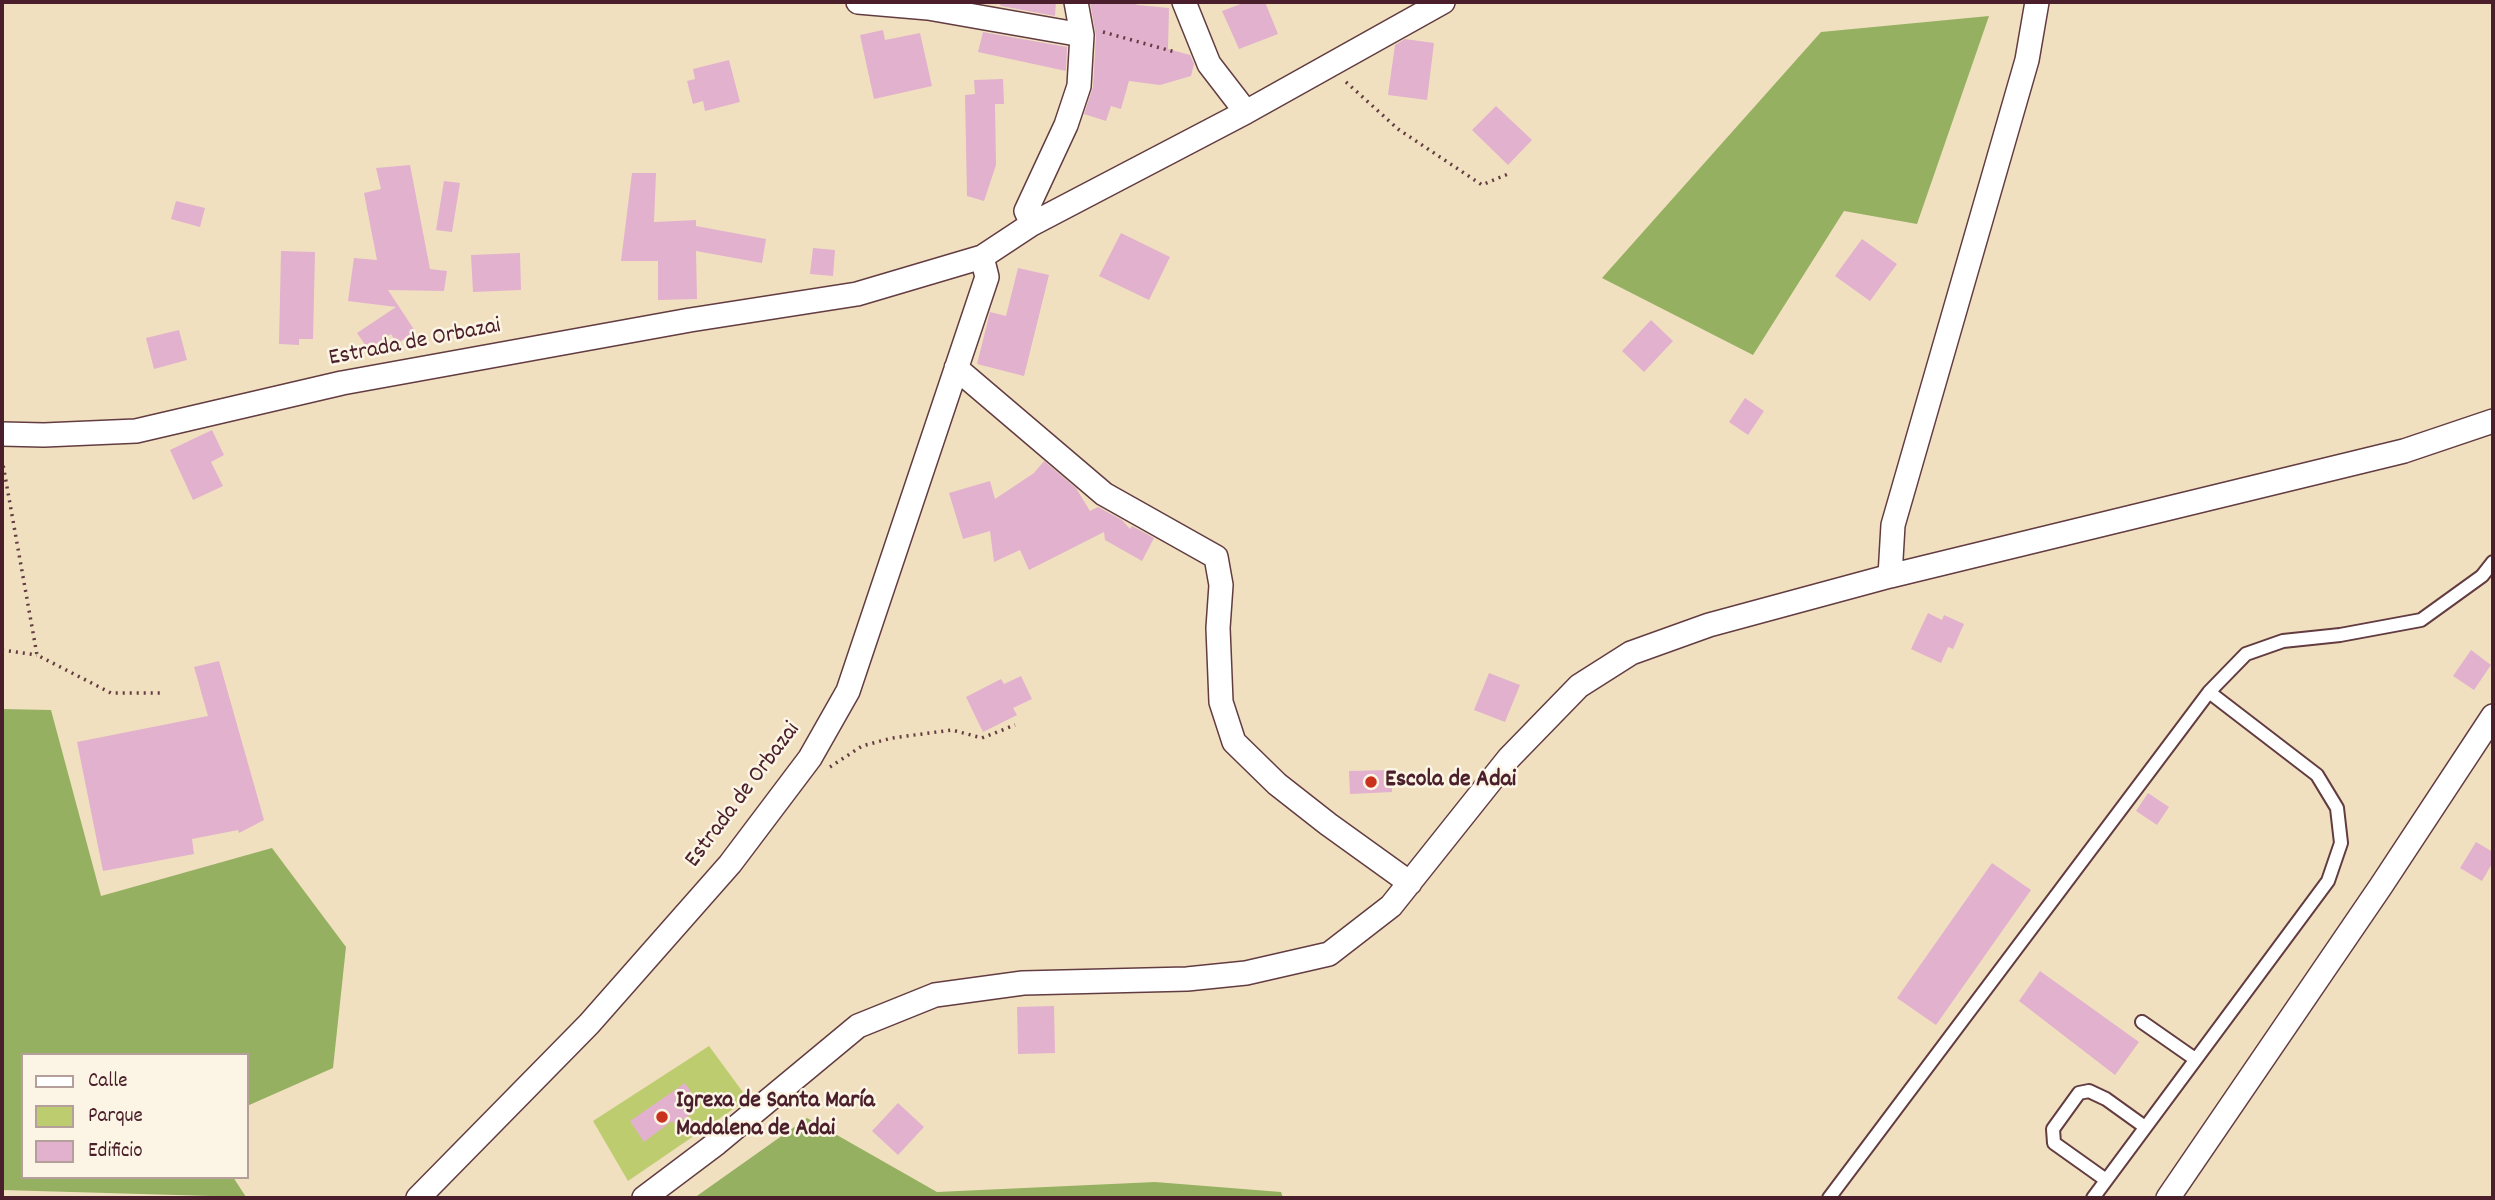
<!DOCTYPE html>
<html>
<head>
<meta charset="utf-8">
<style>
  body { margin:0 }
  #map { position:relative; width:2495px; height:1200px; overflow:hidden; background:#f0e0c0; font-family:Dekko,sans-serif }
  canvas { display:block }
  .frame { position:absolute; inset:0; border:4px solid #4a1f2b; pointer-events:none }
  .legend { position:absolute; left:21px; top:1053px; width:228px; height:126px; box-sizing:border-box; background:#fcf5e5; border:2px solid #b59f9b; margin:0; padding:9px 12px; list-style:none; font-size:21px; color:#4a1f2b }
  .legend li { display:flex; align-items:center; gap:14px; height:35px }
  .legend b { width:35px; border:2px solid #b59f9b }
</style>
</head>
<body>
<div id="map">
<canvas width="2495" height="1200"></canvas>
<div class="frame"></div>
<ul class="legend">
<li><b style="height:9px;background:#fff"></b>Calle</li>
<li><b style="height:19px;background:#bdcc6e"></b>Parque</li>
<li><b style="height:19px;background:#e2b1cd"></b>Edificio</li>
</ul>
</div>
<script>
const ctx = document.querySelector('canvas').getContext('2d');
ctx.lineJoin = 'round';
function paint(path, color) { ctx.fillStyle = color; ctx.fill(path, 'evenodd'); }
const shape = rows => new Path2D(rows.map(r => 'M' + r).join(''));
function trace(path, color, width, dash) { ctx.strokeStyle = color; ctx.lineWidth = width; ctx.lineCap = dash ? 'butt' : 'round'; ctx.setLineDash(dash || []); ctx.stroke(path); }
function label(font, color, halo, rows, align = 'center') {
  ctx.font = font + ' Dekko,sans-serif'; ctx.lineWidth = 5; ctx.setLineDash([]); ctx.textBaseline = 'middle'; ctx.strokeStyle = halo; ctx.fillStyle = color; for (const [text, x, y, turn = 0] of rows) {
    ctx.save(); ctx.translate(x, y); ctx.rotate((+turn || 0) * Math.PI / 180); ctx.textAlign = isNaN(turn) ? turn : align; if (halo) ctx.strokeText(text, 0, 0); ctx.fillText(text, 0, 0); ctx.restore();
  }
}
const green = shape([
  [709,1046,748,1099,628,1181,593,1121]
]);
const forest = shape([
  [1989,16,1917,224,1844,211,1753,355,1602,278,1821,32],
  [2,709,51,710,101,896,272,848,346,947,333,1068,247,1106,247,1055,23,1055,23,1177,233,1177,246,1197,2,1190],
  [807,1118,937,1192,1155,1182,1281,1192,1283,1198,694,1198]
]);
const building = shape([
  [999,2,1056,2,1055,16,1001,6],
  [1090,2,1129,2,1138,5,1169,8,1168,49,1190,55,1194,64,1191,76,1160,85,1129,81,1121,109,1111,106,1106,121,1084,114,1093,87,1096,36],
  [1246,2,1265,2,1278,34,1239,49,1222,11],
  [883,30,885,40,920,33,932,86,874,99,860,35],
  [983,32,1067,47,1066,71,978,52],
  [1405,39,1434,43,1427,100,1388,95,1395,45],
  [729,60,740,102,705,111,703,101,693,104,687,81,695,79,693,69],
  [1003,79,1004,104,995,104,996,165,984,201,967,196,965,95,975,94,974,80],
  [1496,106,1532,140,1508,165,1472,130],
  [410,165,430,269,447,271,444,291,388,290,415,331,397,344,391,334,368,349,357,333,396,307,348,301,354,258,377,260,364,193,381,189,376,168],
  [632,173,656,173,654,222,696,220,696,226,766,239,762,263,696,251,697,299,658,300,658,261,621,261],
  [444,181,460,183,452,232,436,230],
  [176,201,205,208,200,227,171,219],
  [1121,233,1170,257,1149,300,1099,276],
  [1862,239,1897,264,1870,301,1835,276],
  [813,248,835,250,833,276,810,274],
  [281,251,315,252,313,339,299,339,299,345,279,344],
  [520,253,521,290,473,292,471,255],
  [1018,268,1049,275,1024,376,977,364,990,312,1006,316],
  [1651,320,1673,341,1644,372,1622,351],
  [179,330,187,360,154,369,146,338],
  [1745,398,1764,411,1748,435,1729,422],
  [212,430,224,455,211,462,223,486,193,500,170,450],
  [1044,461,1076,488,1090,511,1098,507,1122,520,1130,529,1132,526,1154,538,1142,561,1105,540,1104,532,1029,570,1020,550,994,562,990,531,963,539,949,493,990,481,995,499,1034,473],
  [1928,613,1942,620,1944,615,1964,624,1953,649,1948,647,1941,663,1911,649],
  [2471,650,2491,665,2474,690,2453,676],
  [219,661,264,820,239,833,238,830,192,839,194,854,103,871,77,742,208,716,194,667],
  [1489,673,1520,685,1505,722,1474,710],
  [1021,676,1032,699,1013,708,1017,715,983,732,966,697,1001,679,1004,684],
  [1391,770,1392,792,1350,794,1349,771],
  [2148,793,2169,807,2157,825,2136,811],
  [2476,842,2493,852,2493,862,2482,881,2460,868],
  [1992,863,2031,890,1936,1025,1897,998],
  [2040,971,2139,1042,2115,1075,2019,1001],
  [1054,1006,1055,1053,1018,1054,1017,1007],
  [685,1083,699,1104,692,1109,695,1112,675,1124,672,1121,644,1142,630,1121],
  [898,1103,924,1127,898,1155,872,1131]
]);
const path = shape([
  [1103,32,1175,52],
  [1346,82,1398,129,1482,185,1508,174],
  [2,459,37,655,111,693,160,693],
  [2,650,37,655],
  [830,767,862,746,892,738,952,730,982,738,1015,725]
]);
const lane = shape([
  [2142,1022,2195,1059],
  [2106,1180,2054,1143,2053,1129,2079,1093,2089,1091,2106,1099,2145,1127],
  [1829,1198,2209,692,2246,654,2283,641,2340,635,2421,620,2482,576,2493,562],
  [2093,1198,2328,881,2341,843,2337,808,2317,775,2209,692]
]);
const street = shape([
  [858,2,928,8,1082,35,1079,86,1066,125,1026,211,1032,224],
  [1076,2,1082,35],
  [1184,2,1209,64,1246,112],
  [956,368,1104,494,1216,557,1221,585,1218,628,1221,702,1234,742,1277,784,1328,824,1410,883],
  [2,434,44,435,136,431,342,383,690,320,857,294,982,257,1032,224,1246,112,1443,2],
  [1890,576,1893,525,2027,60,2037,2],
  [418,1198,589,1024,730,864,810,758,848,691,987,277,982,257],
  [644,1198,717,1143,858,1026,935,995,1023,983,1187,979,1246,973,1329,954,1391,906,1509,758,1579,686,1631,653,1709,625,1890,576,2404,451,2493,421],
  [2168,1198,2381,886,2493,716]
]);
const markers = [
  [1371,782,7,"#c8321e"],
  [662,1117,7,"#c8321e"]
];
const streetNames = [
  ["Estrada de Orbazai",415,344,-11],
  ["Estrada de Orbazai",744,796,-53]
];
const poiNames = [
  ["Escola de Adai",1385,782],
  ["Igrexa de Santa María",676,1103],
  ["Madalena de Adai",676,1131]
];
paint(green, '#bdcc6e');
paint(forest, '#96b061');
paint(building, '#e2b1cd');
trace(lane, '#633c41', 16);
trace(street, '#633c41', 26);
trace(path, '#633c41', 3.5, [2, 5]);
trace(lane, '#fff', 12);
trace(street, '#fff', 23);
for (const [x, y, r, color] of markers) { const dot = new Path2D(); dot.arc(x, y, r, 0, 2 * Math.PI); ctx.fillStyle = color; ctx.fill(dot); trace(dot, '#fcf5e5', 2.5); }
label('24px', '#4a1f2b', '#fcf5e5', streetNames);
label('bold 24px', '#4a1f2b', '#fcf5e5', poiNames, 'left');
</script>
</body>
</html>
